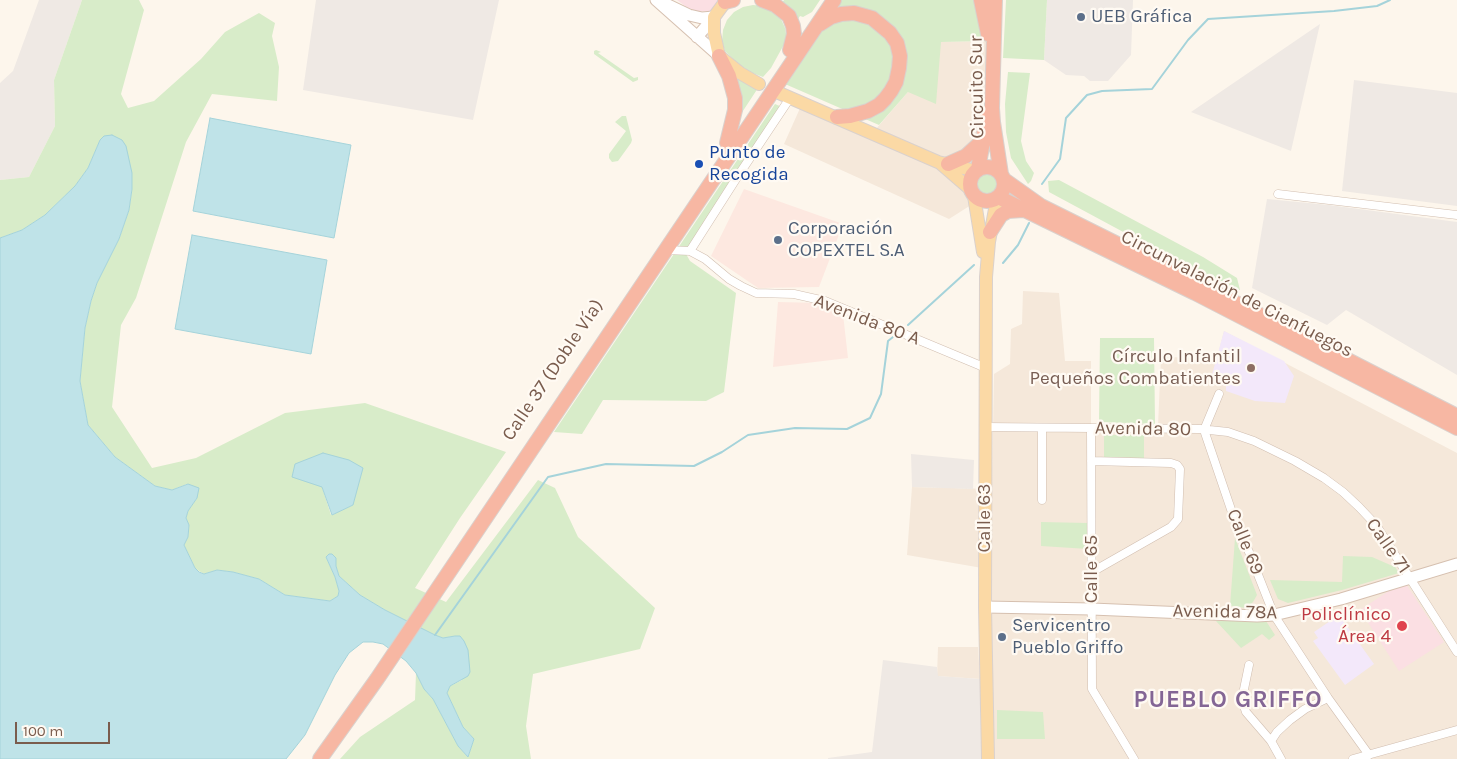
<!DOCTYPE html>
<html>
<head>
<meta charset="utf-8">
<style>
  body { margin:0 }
  #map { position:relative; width:1457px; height:759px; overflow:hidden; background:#fdf6ec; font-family:Karla,sans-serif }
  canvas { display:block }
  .scale { position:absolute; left:15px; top:722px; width:95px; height:22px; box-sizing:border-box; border:2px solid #7a5c4d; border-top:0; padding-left:6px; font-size:15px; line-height:18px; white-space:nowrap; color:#7a5c4d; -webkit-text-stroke:4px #fffaf3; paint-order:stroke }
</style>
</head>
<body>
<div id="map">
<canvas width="1457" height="759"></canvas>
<div class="scale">100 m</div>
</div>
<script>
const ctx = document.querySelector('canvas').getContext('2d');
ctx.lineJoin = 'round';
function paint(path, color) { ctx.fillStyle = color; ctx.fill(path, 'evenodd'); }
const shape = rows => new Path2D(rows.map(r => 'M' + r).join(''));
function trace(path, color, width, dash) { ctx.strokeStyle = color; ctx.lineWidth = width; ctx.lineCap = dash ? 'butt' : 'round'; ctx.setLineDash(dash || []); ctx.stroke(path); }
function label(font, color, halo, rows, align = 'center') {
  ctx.font = font + ' Karla,sans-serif'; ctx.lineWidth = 4.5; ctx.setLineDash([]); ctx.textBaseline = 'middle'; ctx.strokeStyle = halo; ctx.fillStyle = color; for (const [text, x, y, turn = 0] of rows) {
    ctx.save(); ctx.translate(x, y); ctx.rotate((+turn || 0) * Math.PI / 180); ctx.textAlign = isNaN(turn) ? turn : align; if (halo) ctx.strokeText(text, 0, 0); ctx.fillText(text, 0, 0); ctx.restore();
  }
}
const residential = shape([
  [988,41,981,127,977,138,970,148,962,189,971,205,949,219,784,144,801,106,869,137,908,92,941,42],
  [1023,291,1059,293,1065,361,1091,361,1091,425,1158,426,1161,357,1217,358,1224,331,1457,453,1457,759,992,759,988,569,907,555,912,487,992,489,994,374,1010,364,1011,329,1022,324],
  [938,647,978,647,980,679,937,676]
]);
const commercial = shape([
  [744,189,843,224,819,287,758,288,711,256],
  [778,302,821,303,843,314,848,358,773,367]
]);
const industrial = shape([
  [39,0,82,0,54,80,55,126,29,177,0,180,0,83,13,71],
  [316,0,499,0,473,120,303,90],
  [1047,0,1133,0,1131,55,1108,81,1090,81,1084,76,1066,75,1044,60],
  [1320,24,1291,151,1191,112],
  [1354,80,1457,93,1457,206,1342,191],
  [1267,199,1329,205,1457,222,1457,375,1346,310,1327,325,1252,288],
  [911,454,974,460,973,489,912,487],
  [883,660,937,667,938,676,980,679,981,759,828,759,828,758,872,752]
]);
const education = shape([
  [1224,331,1284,361,1294,376,1285,403,1255,401,1226,391,1226,386,1210,382],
  [1339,615,1374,664,1345,685,1313,641,1318,638,1314,632]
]);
const medical = shape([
  [677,0,722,0,715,11,693,12],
  [1404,581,1444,642,1399,671,1360,610]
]);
const green = shape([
  [82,0,139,0,144,10,121,94,128,108,154,101,201,59,225,32,259,13,275,23,272,36,279,67,277,101,212,94,186,142,136,298,121,325,112,407,152,468,196,458,285,413,365,403,506,452,460,518,415,588,446,602,538,480,555,488,578,537,655,608,640,649,533,674,526,726,531,759,340,759,360,737,415,700,416,673,424,689,433,699,458,746,468,757,474,739,463,727,447,693,450,686,462,680,455,636,443,638,435,635,385,610,360,595,339,576,336,566,336,558,326,557,335,577,339,591,338,596,330,601,285,595,259,579,233,572,217,570,204,574,199,571,195,568,184,545,188,537,189,526,186,518,188,511,197,498,187,484,172,490,155,486,115,457,88,425,80,381,85,328,91,301,97,283,119,239,129,210,132,189,100,140,88,168,75,186,45,215,22,230,0,238,0,180,29,177,55,126,54,80],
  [322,487,353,505,331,515],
  [784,0,820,0,812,12,803,17,800,16,796,22,782,3],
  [842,0,988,0,988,41,941,42,936,104,908,92,879,125,785,84],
  [1006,0,1047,0,1044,60,1003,58],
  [753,5,764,6,773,11,781,19,785,28,787,39,771,68,763,77,750,72,738,64,725,51,722,41,723,30,727,20,734,12,743,7],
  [596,50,601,52,598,53,634,78,638,77,638,80,633,82,594,54,594,51],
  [1008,72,1030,73,1021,141,1026,161,1034,173,1031,181,1028,184,1011,158,1006,132,1005,104],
  [734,77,758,88,739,117],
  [775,104,782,107,686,254,690,261,736,293,724,392,706,401,603,400,582,434,554,432],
  [622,116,626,116,632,140,631,143,618,161,612,162,609,158,609,154,626,131,615,122],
  '974 184a13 13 0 1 1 26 0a13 13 0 1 1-26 0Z',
  [1059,180,1203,257,1237,278,1240,290,1231,290,1049,192,1048,181],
  [1100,338,1154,338,1155,424,1099,422],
  [1104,435,1144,435,1144,458,1104,457],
  [1041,522,1088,523,1088,549,1041,546],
  [1235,538,1257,595,1253,602,1246,608,1230,606],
  [1343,556,1372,557,1395,567,1399,573,1342,590,1288,603,1278,599,1270,580,1342,582],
  [1216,621,1266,621,1275,635,1269,640,1262,634,1241,648],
  [997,710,1043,712,1045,739,997,739]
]);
const water = shape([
  [210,118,351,145,334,238,193,211,210,118],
  [112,135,122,140,126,146,132,173,132,189,129,210,119,239,97,283,91,301,85,328,80,381,88,425,115,457,155,486,172,490,188,484,199,488,197,498,188,511,186,518,189,525,188,537,184,545,195,568,199,572,204,574,217,570,233,572,259,579,285,595,330,601,338,596,339,591,335,577,326,557,329,554,332,554,336,558,336,566,339,576,360,595,385,610,435,635,443,638,455,636,460,636,464,641,468,650,470,672,468,676,450,686,447,693,463,727,474,739,468,757,458,746,433,699,424,689,416,673,406,661,383,644,373,642,363,642,349,653,335,675,305,735,286,759,0,759,0,238,22,230,45,215,75,186,88,168,100,140,104,136,112,135],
  [192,235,327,260,311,354,175,329,192,235],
  [323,453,349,460,363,468,353,505,332,515,322,487,292,477,295,464,323,453]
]);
const stream = shape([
  [1042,184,1060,159,1066,118,1087,95,1102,91,1152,89,1188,40,1208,19,1334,11,1377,6,1390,0],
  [1003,263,1018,245,1029,223],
  [908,325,974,265],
  [435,635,548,477,606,464,694,466,722,452,748,435,795,428,847,429,870,418,881,394,888,341,893,337]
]);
const street = shape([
  [1278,194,1457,215],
  [666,250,690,251,705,259,729,279,741,286,756,293,794,294,825,301,986,368],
  [690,251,736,179,790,98],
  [1219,394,1204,430,1237,527,1249,552,1274,615,1328,698,1369,755],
  [985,427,1200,429,1228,432,1254,441,1295,461,1324,478,1343,492,1359,507,1376,525,1457,652],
  [1091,428,1092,689,1134,759],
  [1091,461,1171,463,1177,465,1180,469,1178,519,1171,527,1092,572],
  [1042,500,1042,428],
  [1249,665,1243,694,1243,703,1246,712,1271,741,1281,759],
  [1271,741,1277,732,1290,720,1305,709,1328,698],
  [1353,759,1457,730]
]);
const secondary = shape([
  [656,0,719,56],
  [666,4,689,15,702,18,714,17],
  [697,37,714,17],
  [985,607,1092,609,1257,616,1274,615,1341,599,1457,564]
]);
const primary = shape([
  [725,2,714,17,714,33,719,56,740,73,759,84],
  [779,93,938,162,976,171],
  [940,163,970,189],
  [974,196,983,252],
  [988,759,985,607,986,277,989,242,997,198]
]);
const highway = shape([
  [762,0,775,5,789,16,793,26,794,34,790,50],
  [981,0,988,34],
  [995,0,992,108,993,122,1001,174],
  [725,2,733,0],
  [820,24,831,17,841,14,854,13,872,18,890,33,897,43,900,56,899,68,896,82,891,91,885,99,879,105,868,111,850,116,837,117],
  [719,56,729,76,735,98,735,110,727,143],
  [948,164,966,156,978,145,984,137],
  '970 184a17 17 0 1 1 34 0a17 17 0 1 1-34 0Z',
  [978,169,984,136,985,113],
  [1003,179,1041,206,1252,311,1457,416],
  [998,197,1195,293,1457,428],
  [990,232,1001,215,1008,211,1023,210],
  [320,759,377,679,834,0]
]);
const markers = [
  [1081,17,5,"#5c6f8a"],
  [699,164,5,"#1a4fb4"],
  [778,240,5,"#5c6f8a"],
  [1251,368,5,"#8d6e63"],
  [1402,626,6,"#e0444e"],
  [1002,637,5,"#5c6f8a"]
];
const serviceNames = [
  ["UEB Gráfica",1091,17],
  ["Corporación",788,229],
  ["COPEXTEL S.A",788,251],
  ["Servicentro",1012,626],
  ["Pueblo Griffo",1012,648]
];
const streetNames = [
  ["Circuito Sur",977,87,-91],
  ["Circunvalación de Cienfuegos",1237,294,27],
  ["Avenida 80 A",867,320,21],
  ["Calle 37 (Doble Vía)",553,370,-56],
  ["Avenida 80",1143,429,1],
  ["Calle 63",985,518,-90],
  ["Calle 69",1245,542,68],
  ["Calle 71",1388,546,55],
  ["Calle 65",1092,569,-90],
  ["Avenida 78A",1225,612,1]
];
const transitNames = [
  ["Punto de",709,153],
  ["Recogida",709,175]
];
const educationNames = [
  ["Círculo Infantil",1241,357],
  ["Pequeños Combatientes",1241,379]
];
const healthNames = [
  ["Policlínico",1391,615],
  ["Área 4",1391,637]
];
const districtNames = [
  ["PUEBLO GRIFFO",1228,700]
];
paint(residential, '#f5e8da');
paint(commercial, '#fde8e0');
paint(industrial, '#efe9e4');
paint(education, '#f3e8fa');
paint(medical, '#fbdfe3');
paint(green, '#d8ecc9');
paint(water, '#bfe3e8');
trace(water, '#a5d3da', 1);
trace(stream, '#a5d3da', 2);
trace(street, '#d1beb0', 9);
trace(secondary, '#d6c0b0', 13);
trace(primary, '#dad1cd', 14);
trace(highway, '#dad1cd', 16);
trace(street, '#fff', 8);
trace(secondary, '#fff', 11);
trace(primary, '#fbd9a5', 12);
trace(highway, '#f7b7a3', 14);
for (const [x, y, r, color] of markers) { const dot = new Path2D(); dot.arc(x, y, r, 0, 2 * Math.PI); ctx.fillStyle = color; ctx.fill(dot); trace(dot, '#fffaf3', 2); }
label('19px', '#4e5e75', '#fffaf3', serviceNames, 'left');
label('19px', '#7a5c4d', '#fffaf3', streetNames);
label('19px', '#164399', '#fffaf3', transitNames, 'left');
label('19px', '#785e54', '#fffaf3', educationNames, 'right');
label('19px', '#be3a42', '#fffaf3', healthNames, 'right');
ctx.letterSpacing = '1px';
label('bold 24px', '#846695', '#fffaf3', districtNames);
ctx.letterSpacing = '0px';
</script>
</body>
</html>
